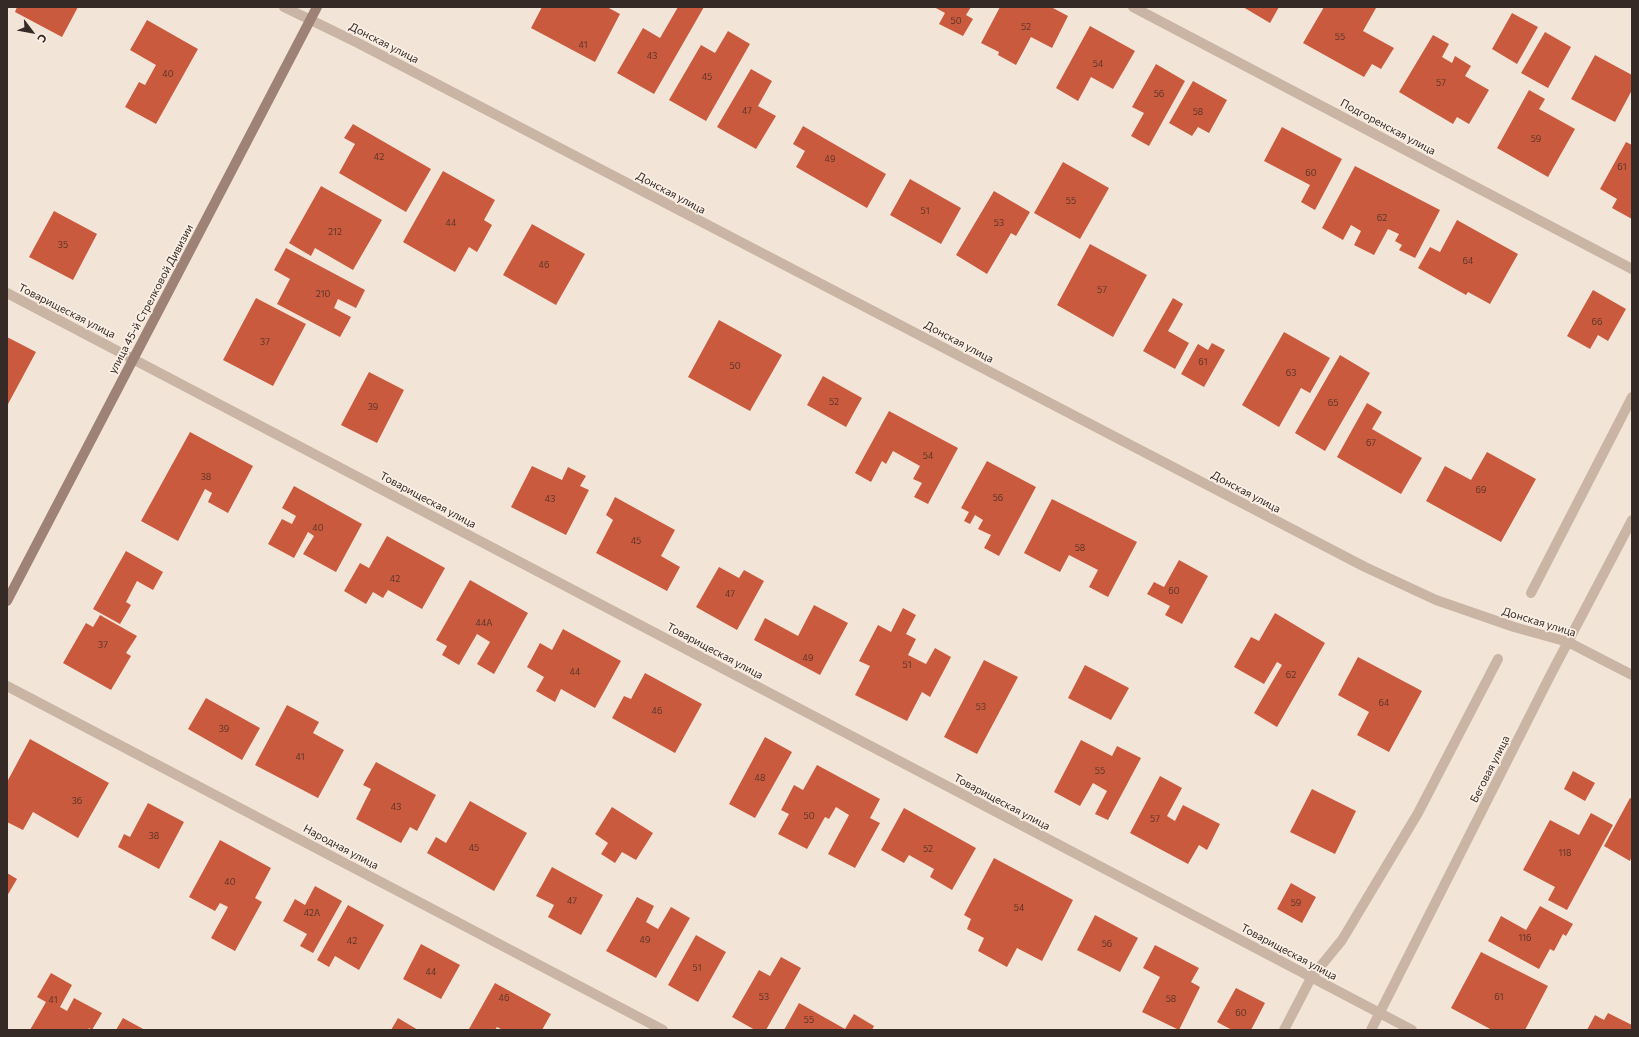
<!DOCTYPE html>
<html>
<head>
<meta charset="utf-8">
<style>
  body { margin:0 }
  #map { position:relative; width:1639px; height:1037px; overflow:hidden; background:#f2e5d8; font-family:Commissioner,sans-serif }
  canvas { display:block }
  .frame { position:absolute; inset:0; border:8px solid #352a26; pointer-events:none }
  .north { position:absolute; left:12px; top:12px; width:40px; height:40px; -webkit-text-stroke:3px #faefe4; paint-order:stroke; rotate:122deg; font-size:11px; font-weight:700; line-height:16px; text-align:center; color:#352a26 }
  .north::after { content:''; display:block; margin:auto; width:14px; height:18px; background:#352a26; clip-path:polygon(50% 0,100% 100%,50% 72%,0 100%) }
</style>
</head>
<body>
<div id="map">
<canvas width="1639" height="1037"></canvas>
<div class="frame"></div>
<div class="north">С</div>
</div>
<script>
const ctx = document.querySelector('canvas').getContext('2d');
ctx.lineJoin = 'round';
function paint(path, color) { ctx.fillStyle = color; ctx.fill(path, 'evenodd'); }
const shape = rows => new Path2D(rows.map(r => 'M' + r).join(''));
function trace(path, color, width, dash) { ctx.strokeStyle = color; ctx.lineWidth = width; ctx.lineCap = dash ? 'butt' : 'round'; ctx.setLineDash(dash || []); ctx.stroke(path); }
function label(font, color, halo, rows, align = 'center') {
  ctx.font = font + ' Commissioner,sans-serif'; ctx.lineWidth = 3.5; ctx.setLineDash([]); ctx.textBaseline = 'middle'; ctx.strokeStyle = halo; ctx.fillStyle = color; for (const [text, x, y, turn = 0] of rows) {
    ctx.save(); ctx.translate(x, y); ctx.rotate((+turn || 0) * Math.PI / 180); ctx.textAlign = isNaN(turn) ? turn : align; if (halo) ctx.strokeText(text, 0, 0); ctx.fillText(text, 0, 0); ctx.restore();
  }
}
const building = shape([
  [17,7,78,7,62,37,15,12],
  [542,7,607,7,620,14,595,62,531,28],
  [678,7,704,7,654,94,617,73,643,28,660,38],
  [934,7,971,7,966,15,973,19,963,36,939,24,945,13],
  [1000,7,1051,7,1068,16,1052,48,1031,37,1016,65,998,55,999,52,981,43],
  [1243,7,1279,7,1270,23],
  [1324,7,1376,8,1363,31,1394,48,1381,69,1372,64,1364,77,1303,43],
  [1512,13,1538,27,1517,64,1492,49],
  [147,20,198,49,156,124,125,107,139,82,145,85,156,65,130,50],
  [1090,26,1135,51,1113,89,1091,77,1078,101,1056,88],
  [728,31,750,44,706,121,669,100,701,45,715,53],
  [1545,32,1571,47,1548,88,1521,73],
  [1433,35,1449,44,1442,57,1452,63,1455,56,1471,66,1465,76,1489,90,1469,124,1457,117,1453,124,1399,92],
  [1595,55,1632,75,1632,90,1615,122,1571,99],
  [1156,64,1185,81,1149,146,1131,136,1144,113,1132,107],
  [751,69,772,81,758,106,776,116,756,149,717,127],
  [1193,81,1227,100,1209,133,1198,127,1192,136,1169,123],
  [1529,90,1545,99,1539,109,1575,129,1548,177,1497,148],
  [353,124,431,169,406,212,339,173,355,144,344,138],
  [803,126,886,174,867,208,796,167,805,151,793,144],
  [1282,127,1342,159,1315,210,1301,202,1310,185,1264,161],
  [1626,142,1632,145,1632,219,1612,208,1617,199,1600,189],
  [1063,162,1109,188,1080,239,1034,213],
  [1355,166,1440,210,1415,258,1399,250,1402,245,1395,241,1399,234,1388,229,1374,255,1354,245,1361,231,1351,225,1343,240,1322,228],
  [443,171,495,200,484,220,492,225,477,252,469,247,455,272,403,242],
  [910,179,961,208,941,244,890,215],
  [321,186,382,220,353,270,315,248,311,256,289,243],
  [994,191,1030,212,1016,236,1011,233,987,274,956,255],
  [54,211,97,234,73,280,29,257],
  [1457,220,1518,254,1490,304,1468,292,1466,295,1418,268,1430,247,1440,252],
  [532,224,585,254,556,305,503,275],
  [1090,244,1147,275,1113,337,1057,305],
  [286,248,365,290,356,308,338,299,334,308,351,317,340,337,277,304,290,279,274,270],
  [1593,290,1626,309,1608,341,1598,335,1590,349,1567,336],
  [256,298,306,324,273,386,223,360],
  [1173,298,1183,304,1168,331,1189,343,1175,369,1143,351],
  [719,320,782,355,750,411,688,377],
  [1284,332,1330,358,1310,393,1301,388,1279,427,1242,405],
  [7,337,36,352,7,406],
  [1212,343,1225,350,1204,387,1181,374,1198,344,1208,350],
  [1340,355,1370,373,1325,451,1295,433],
  [369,372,404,390,377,443,341,425],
  [823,376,862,398,846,427,807,405],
  [1367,403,1382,412,1372,429,1422,458,1401,494,1337,457],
  [889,411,958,448,928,504,914,497,922,483,913,479,920,466,893,451,886,464,882,461,871,482,855,473],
  [190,432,253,466,228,513,208,502,212,493,205,489,178,541,141,521],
  [1487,452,1536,479,1501,542,1426,501,1445,466,1471,480],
  [987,461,1036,487,999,556,984,548,991,535,978,529,983,520,975,515,970,524,964,521,969,512,961,508],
  [532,466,562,480,568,467,586,476,580,486,589,490,566,535,511,507],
  [294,486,362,524,336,572,303,554,314,536,308,532,294,558,268,544,282,519,292,524,296,516,282,508],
  [615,497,675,530,661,556,680,567,667,591,596,553,613,520,606,515],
  [1052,499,1137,542,1108,597,1089,587,1098,570,1069,555,1060,572,1024,553],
  [387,536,445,568,422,609,388,590,383,598,373,592,366,604,344,591,360,563,369,568],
  [126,551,163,572,153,590,137,581,126,602,131,605,120,624,93,609],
  [1179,560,1208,576,1182,624,1165,615,1170,606,1147,594,1154,582,1164,587],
  [719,567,739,578,744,570,764,581,737,630,696,607],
  [470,580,528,613,494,674,477,664,490,642,477,634,459,665,442,655,447,646,436,640],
  [814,605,848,623,820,675,754,640,765,618,798,636],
  [903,608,916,615,906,634,916,639,908,655,926,664,935,648,951,657,930,697,922,692,907,721,855,695,870,666,859,661,878,625,891,632],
  [1275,613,1325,643,1277,727,1254,713,1282,665,1277,662,1264,684,1234,667,1251,637,1259,641],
  [100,615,137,636,126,653,131,656,111,690,63,663,86,623,93,627],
  [563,629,621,661,595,708,561,689,555,702,536,691,544,677,527,667,540,643,552,650],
  [1358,657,1422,691,1389,752,1357,735,1369,712,1338,695],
  [984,660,1018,677,977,754,944,737],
  [1085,665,1129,688,1111,720,1068,698],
  [645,673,702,704,675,753,612,718,624,696,631,699],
  [206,698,260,728,242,760,188,729],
  [287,705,319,722,313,733,344,750,318,798,255,765],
  [765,737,792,752,755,818,729,804],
  [30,739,109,783,78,838,33,812,23,830,7,822,7,782],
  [1081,740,1112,756,1117,746,1141,758,1108,820,1095,814,1107,791,1093,783,1080,806,1054,792],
  [376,762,436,795,417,831,410,827,401,843,356,819,371,789,363,785],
  [817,765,880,799,870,818,880,823,855,868,828,854,849,815,836,807,829,819,825,817,807,849,778,834,789,814,781,810,794,785,803,790],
  [1573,771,1595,783,1585,801,1564,789],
  [1160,776,1182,788,1167,816,1175,821,1183,805,1220,824,1207,850,1199,845,1188,864,1130,833],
  [1312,789,1356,811,1335,854,1290,832],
  [1630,798,1632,799,1632,856,1630,861,1604,846],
  [470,801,527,833,494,891,427,853,436,837,446,843],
  [148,803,184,822,159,869,118,847,124,834,130,837],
  [612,807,653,833,636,860,622,852,615,863,601,854,608,843,595,834],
  [904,808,976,848,952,890,930,877,934,869,909,855,904,863,881,850],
  [1591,813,1613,825,1567,910,1548,900,1555,887,1523,870,1550,820,1579,835],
  [220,840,271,868,255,898,262,902,235,951,211,938,228,907,220,903,215,911,189,897],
  [994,858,1073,900,1042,961,1017,948,1007,967,978,951,984,938,967,929,971,919,964,915],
  [552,867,603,895,581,935,548,917,554,905,536,896],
  [7,873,17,879,7,896],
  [1291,883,1316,897,1302,923,1277,909],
  [315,886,342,901,313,953,300,946,307,934,283,921,295,899,305,905],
  [637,897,654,906,646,922,658,929,671,907,690,918,656,978,606,951],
  [348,905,384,925,359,970,335,956,329,967,317,960],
  [1540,906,1573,924,1566,936,1563,934,1554,951,1550,949,1539,969,1488,941,1501,916,1526,930],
  [1095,915,1138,938,1120,972,1077,950],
  [696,935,726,952,698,1002,668,985],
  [421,944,460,965,441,999,403,979],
  [1155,945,1199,968,1191,982,1200,987,1179,1030,1142,1012,1160,977,1143,968],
  [1481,952,1548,986,1525,1030,1492,1030,1451,1008],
  [781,957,801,968,766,1030,755,1030,732,1017,759,970,770,976],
  [51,973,72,985,60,1007,67,1011,74,998,102,1013,92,1030,89,1028,88,1030,30,1030,46,1002,37,997],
  [495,983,551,1014,542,1030,503,1030,497,1027,495,1030,469,1029],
  [1236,988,1265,1003,1251,1030,1232,1030,1217,1022],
  [799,1003,845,1029,854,1014,874,1026,872,1030,784,1030],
  [1608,1013,1632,1025,1632,1030,1587,1030,1595,1015,1604,1020],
  [123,1018,145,1030,116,1030],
  [398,1018,418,1030,391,1030]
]);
const service = shape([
  [1531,593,1632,397],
  [1284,1030,1311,978,1342,940,1418,813,1498,659]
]);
const minor = shape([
  [1133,7,1632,269],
  [7,293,1412,1030],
  [7,686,663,1030]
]);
const tertiary = shape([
  [284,7,358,43,1365,567,1436,600,1514,627,1568,642,1632,675],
  [1371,1030,1550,676,1632,520]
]);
const secondary = shape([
  [7,601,317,7]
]);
const numberNames = [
  ["50",956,21],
  ["52",1026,27],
  ["55",1340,37],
  ["41",583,45],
  ["43",652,56],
  ["54",1098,64],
  ["40",168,74],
  ["45",707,77],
  ["57",1441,83],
  ["56",1159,94],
  ["47",747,111],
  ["58",1198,112],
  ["59",1536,139],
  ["42",379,157],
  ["49",830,159],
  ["61",1622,167],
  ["60",1311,173],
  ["55",1071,201],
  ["51",925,211],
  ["62",1382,218],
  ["44",451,223],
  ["53",999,223],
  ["212",335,232],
  ["35",63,245],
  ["64",1468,261],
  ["46",544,265],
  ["57",1102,290],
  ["210",323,294],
  ["66",1597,322],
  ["37",265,342],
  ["61",1203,362],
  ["50",735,366],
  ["63",1291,373],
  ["52",834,402],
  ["65",1333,403],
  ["39",373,407],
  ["67",1371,443],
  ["54",928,456],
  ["38",206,477],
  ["69",1481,490],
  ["56",998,498],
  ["43",550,499],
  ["40",318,528],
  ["45",636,541],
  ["58",1080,548],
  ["42",395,579],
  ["60",1174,591],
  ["47",730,594],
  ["44А",484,623],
  ["37",103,645],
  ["49",808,658],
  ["51",907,665],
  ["44",575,672],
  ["62",1291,675],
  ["64",1384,703],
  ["53",981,707],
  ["46",657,711],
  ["39",224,729],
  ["41",300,757],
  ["55",1100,771],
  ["48",760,778],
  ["36",77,801],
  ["43",396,807],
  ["50",809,816],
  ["57",1155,819],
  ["38",154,836],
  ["45",474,848],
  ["52",928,849],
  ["118",1565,853],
  ["40",230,882],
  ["47",572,901],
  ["59",1296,903],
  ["54",1019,908],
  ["42А",312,913],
  ["116",1525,938],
  ["49",645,940],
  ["42",352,941],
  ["56",1107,944],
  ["51",697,968],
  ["44",431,972],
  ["53",764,997],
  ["61",1499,997],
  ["46",504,998],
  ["58",1171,999],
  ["41",53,1000],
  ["60",1241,1013],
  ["55",809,1020]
];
const streetNames = [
  ["Донская улица",384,43,27],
  ["Подгоренская улица",1388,127,28],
  ["Донская улица",671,193,28],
  ["улица 45-й Стрелковой Дивизии",151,299,-62],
  ["Товарищеская улица",67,311,27],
  ["Донская улица",959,342,28],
  ["Донская улица",1246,492,28],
  ["Товарищеская улица",428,500,28],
  ["Донская улица",1539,622,17],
  ["Товарищеская улица",715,651,28],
  ["Беговая улица",1490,769,-63],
  ["Товарищеская улица",1002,802,28],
  ["Народная улица",341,847,28],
  ["Товарищеская улица",1289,952,28]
];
paint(building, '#ca5a3d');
trace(service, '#cab4a4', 10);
trace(minor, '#cab4a4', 10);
trace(tertiary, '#cab4a4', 10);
trace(secondary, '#9e8275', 10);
label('9px', '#5a362c', null, numberNames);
label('11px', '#352a26', '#faefe4', streetNames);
</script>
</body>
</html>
